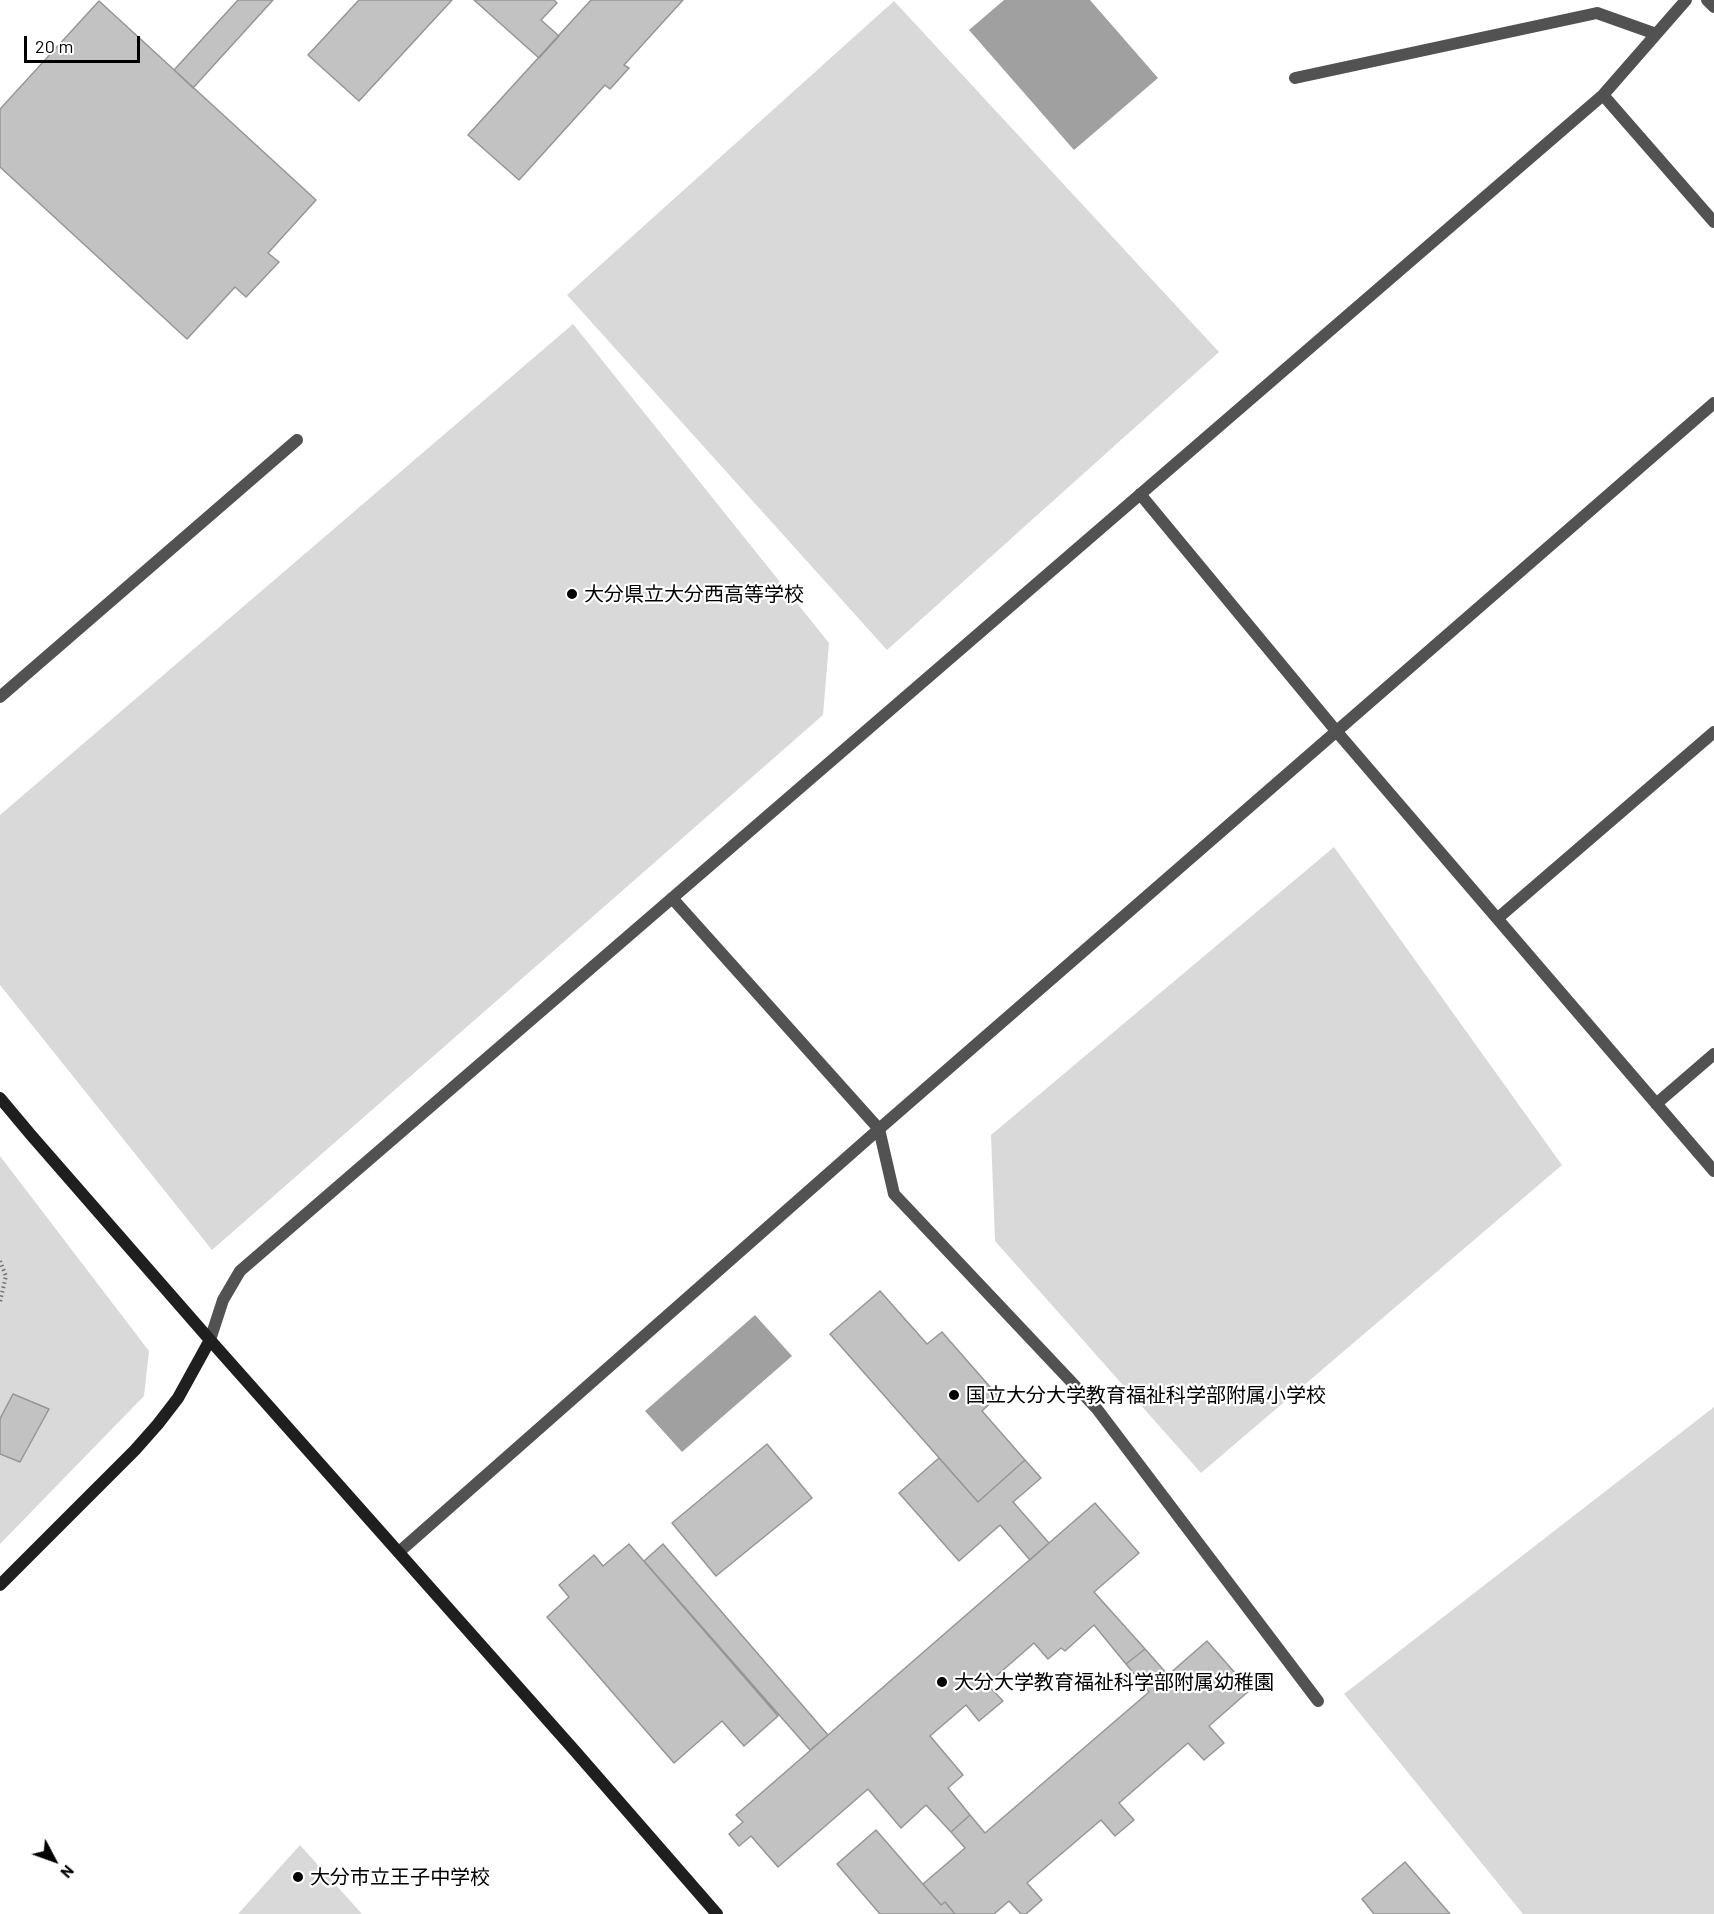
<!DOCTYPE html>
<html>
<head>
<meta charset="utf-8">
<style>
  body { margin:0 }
  #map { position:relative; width:1714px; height:1914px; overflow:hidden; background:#fff; font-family:Barlow,sans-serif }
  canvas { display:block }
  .north { position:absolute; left:24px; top:1830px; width:60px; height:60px; -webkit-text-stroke:4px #fff; paint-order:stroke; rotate:131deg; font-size:16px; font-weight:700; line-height:24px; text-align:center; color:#000 }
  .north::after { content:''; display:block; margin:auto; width:21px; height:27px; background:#000; clip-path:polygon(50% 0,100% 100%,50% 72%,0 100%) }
  .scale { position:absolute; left:24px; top:36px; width:116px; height:27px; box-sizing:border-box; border:3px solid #000; border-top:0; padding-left:8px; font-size:18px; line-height:21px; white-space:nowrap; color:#000; -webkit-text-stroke:4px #fff; paint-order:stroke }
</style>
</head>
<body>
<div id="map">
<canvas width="1714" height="1914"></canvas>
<div class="north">N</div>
<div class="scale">20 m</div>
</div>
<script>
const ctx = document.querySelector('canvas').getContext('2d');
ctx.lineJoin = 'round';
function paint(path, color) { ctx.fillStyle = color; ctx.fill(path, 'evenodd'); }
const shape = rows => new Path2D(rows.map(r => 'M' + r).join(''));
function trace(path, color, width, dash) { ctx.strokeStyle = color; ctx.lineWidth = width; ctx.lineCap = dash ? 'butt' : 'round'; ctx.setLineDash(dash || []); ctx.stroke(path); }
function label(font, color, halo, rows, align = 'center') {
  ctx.font = font + ' Barlow,"Noto Sans JP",sans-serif'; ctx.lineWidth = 4.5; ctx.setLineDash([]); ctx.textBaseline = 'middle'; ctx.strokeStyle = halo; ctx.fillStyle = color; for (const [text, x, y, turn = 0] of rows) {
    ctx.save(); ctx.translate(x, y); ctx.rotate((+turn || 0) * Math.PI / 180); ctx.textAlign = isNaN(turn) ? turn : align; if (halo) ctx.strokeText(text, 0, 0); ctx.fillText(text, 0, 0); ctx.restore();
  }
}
const green = shape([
  [894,1,1219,352,887,650,567,295],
  [573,324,829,643,823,715,212,1250,0,985,0,815],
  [1334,847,1562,1165,1201,1473,995,1241,991,1135],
  [0,1156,149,1351,144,1396,0,1544],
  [1714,1407,1714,1914,1523,1914,1344,1694],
  [300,1845,362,1914,238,1914]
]);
const water = shape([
  [1004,0,1090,0,1158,78,1074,150,969,30],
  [755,1315,792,1356,682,1452,645,1411]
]);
const building = shape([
  [238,0,273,0,193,88,174,70,238,0],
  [359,0,452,0,359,101,308,55,359,0],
  [474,0,554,0,557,3,541,20,559,36,539,58,474,0],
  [591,0,683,0,624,65,629,68,610,89,605,85,519,180,468,135,591,0],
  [99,1,316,200,268,253,279,262,246,297,235,287,187,339,0,167,0,109,99,1],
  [880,1291,927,1344,942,1332,998,1396,982,1411,1025,1460,978,1502,830,1334,880,1291],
  [13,1394,49,1409,20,1462,0,1454,0,1419,13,1394],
  [767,1444,812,1498,716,1576,672,1523,767,1444],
  [939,1458,978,1502,1025,1460,1041,1478,1013,1502,1049,1543,1030,1560,1000,1525,959,1561,899,1493,939,1458],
  [1095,1503,1139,1553,1094,1592,1145,1649,1126,1664,1094,1625,1065,1651,1061,1648,1048,1659,1034,1643,987,1684,1003,1701,979,1721,966,1705,930,1736,963,1775,948,1788,970,1815,951,1832,926,1805,901,1828,868,1789,778,1867,751,1836,739,1846,729,1834,743,1822,736,1815,1095,1503],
  [629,1544,778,1716,744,1746,722,1721,674,1763,547,1617,569,1597,559,1585,594,1555,603,1566,629,1544],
  [663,1544,828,1735,810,1750,644,1561,663,1544],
  [1207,1641,1250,1690,1209,1726,1224,1743,1204,1760,1188,1743,1119,1803,1134,1820,1115,1836,1101,1820,1027,1883,1042,1900,1026,1914,1021,1914,1009,1901,994,1914,955,1914,945,1902,941,1905,923,1884,965,1848,951,1832,970,1815,985,1833,1149,1692,1126,1664,1145,1649,1168,1675,1207,1641],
  [876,1830,941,1905,945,1902,955,1914,880,1914,837,1864,876,1830],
  [1405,1862,1450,1914,1374,1914,1362,1899,1405,1862]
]);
const path = shape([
  [0,1261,6,1276,0,1302]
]);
const lane = shape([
  [0,697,297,440],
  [879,1129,894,1194,1097,1409,1318,1701]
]);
const street = shape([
  [1707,0,1714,7],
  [1295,78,1597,13,1656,34],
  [1603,95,1714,222],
  [1140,494,1337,732,1714,1171],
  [672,898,879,1129],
  [1498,918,1714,732],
  [1656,1104,1714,1054],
  [210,1340,223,1300,240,1271,1603,95,1686,0],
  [399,1552,879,1129,1714,403]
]);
const secondary = shape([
  [0,1098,31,1135,210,1340,575,1751,717,1914],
  [0,1585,135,1450,158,1424,178,1398,210,1340]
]);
const markers = [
  [572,594,6,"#000"],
  [954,1395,6,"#000"],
  [942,1682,6,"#000"],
  [298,1877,6,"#000"]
];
const poiNames = [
  ["大分県立大分西高等学校",584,594],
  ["国立大分大学教育福祉科学部附属小学校",966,1395],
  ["大分大学教育福祉科学部附属幼稚園",954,1682],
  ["大分市立王子中学校",310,1877]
];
paint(green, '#d9d9d9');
paint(water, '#a0a0a0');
paint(building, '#c2c2c2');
trace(building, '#969696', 1.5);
trace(path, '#747474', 4, [1.5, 3]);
trace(lane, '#525252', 12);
trace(street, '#525252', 12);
trace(secondary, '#1f1f1f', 12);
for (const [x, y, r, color] of markers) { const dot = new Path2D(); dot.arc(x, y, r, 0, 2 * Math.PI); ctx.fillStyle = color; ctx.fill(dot); trace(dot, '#fff', 2); }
label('20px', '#000', '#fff', poiNames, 'left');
</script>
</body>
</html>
